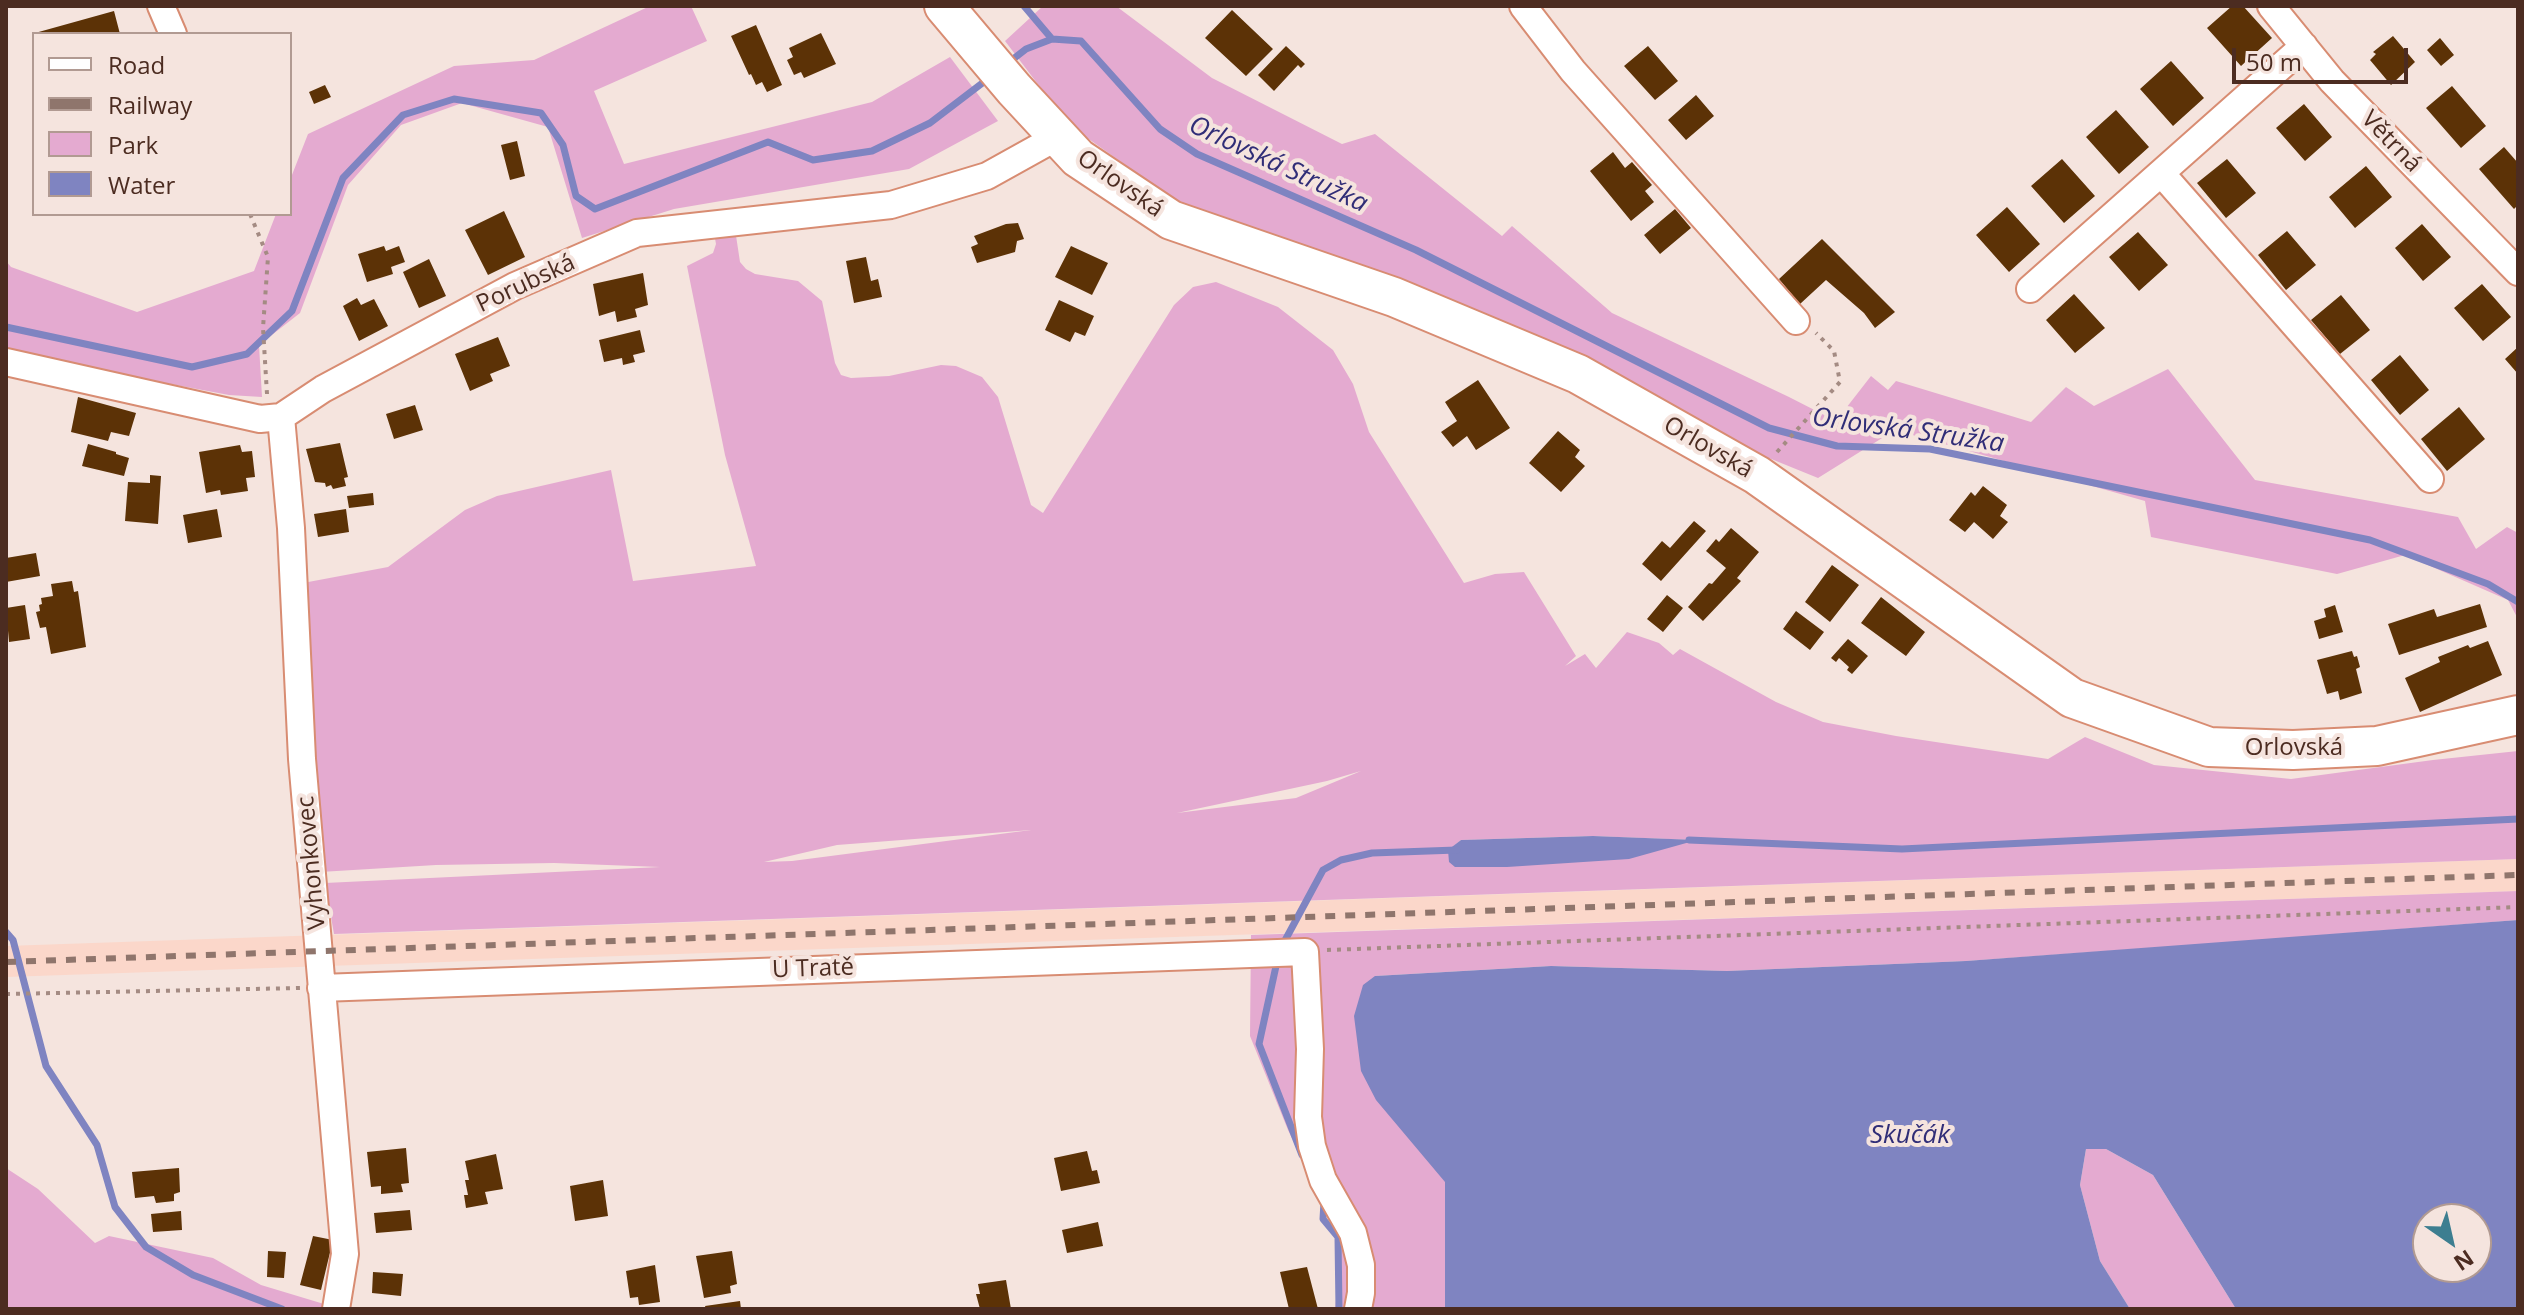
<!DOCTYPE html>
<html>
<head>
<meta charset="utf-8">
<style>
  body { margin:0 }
  #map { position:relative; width:2524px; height:1315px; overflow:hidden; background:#f5e4de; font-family:"Open Sans",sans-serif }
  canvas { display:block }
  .frame { position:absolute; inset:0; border:8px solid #4c2c21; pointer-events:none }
  .legend { position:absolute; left:32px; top:32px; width:260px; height:184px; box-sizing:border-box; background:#f5e4de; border:2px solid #b19a92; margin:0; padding:10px 14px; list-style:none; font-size:24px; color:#4c2c21 }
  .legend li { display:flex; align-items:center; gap:16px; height:40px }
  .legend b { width:40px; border:2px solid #b19a92 }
  .north { position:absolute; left:2412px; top:1203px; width:80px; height:80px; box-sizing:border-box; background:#f5e4de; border:2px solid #b19a92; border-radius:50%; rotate:146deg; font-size:22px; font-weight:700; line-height:32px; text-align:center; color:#4c2c21 }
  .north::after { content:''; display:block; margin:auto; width:28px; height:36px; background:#3d7e90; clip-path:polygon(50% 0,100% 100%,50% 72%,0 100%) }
  .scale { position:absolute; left:2232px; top:48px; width:176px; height:36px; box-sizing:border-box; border:4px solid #4c2c21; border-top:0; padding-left:10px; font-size:24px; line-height:28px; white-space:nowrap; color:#4c2c21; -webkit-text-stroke:6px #f5e4de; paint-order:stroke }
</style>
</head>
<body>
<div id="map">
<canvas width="2524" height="1315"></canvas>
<div class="frame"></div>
<ul class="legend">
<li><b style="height:10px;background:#fff"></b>Road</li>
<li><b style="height:10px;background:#8f756c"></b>Railway</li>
<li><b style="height:22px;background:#e4aad0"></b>Park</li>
<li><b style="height:22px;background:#7f84c1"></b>Water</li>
</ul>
<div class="north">N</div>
<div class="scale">50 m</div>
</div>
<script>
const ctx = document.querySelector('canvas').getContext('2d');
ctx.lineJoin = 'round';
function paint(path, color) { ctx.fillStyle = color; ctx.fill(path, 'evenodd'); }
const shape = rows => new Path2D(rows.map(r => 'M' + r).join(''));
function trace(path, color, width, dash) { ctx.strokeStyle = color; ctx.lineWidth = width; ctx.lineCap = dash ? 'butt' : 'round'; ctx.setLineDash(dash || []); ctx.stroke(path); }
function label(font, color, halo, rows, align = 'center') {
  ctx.font = font + ' "Open Sans",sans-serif'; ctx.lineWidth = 8; ctx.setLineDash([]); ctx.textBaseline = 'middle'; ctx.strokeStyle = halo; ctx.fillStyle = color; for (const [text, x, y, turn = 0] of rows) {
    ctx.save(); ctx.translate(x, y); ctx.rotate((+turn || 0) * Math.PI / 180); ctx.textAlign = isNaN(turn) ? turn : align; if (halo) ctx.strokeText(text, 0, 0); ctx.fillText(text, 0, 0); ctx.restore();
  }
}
const built = shape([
  [2518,859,2518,891,6,977,6,946]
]);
const green = shape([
  [650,6,691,6,707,41,594,91,624,164,872,102,950,57,998,121,909,169,674,209,582,238,548,127,462,103,401,125,348,185,300,313,259,345,262,397,229,395,6,353,6,261,11,267,137,312,254,271,276,214,290,214,290,180,308,134,454,66,534,60],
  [1043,6,1116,6,1212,78,1342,144,1375,134,1502,236,1512,226,1612,313,1789,397,1836,421,1871,376,1888,390,1896,381,2031,422,2066,387,2094,406,2168,369,2255,480,2458,517,2476,549,2507,527,2518,533,2518,619,2508,600,2405,555,2337,574,2151,537,2145,501,1895,430,1818,478,1754,452,1549,342,1179,203,1069,125,1005,41],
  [735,229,740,262,746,269,755,274,798,281,822,301,835,363,841,375,851,378,889,376,941,365,956,366,982,377,998,397,1031,505,1043,513,1174,305,1193,287,1216,282,1278,307,1333,350,1353,384,1369,432,1464,583,1495,574,1524,572,1576,656,1565,666,1585,654,1596,668,1627,632,1659,643,1673,655,1680,649,1776,702,1823,722,1896,736,2048,759,2085,737,2154,765,2291,779,2433,760,2518,751,2518,859,334,934,325,883,660,867,554,863,436,865,320,872,303,583,388,567,465,510,497,496,611,470,633,581,756,566,725,455,687,266,713,253,716,244,714,233],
  [1361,771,1296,798,1177,813,1327,781],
  [1031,830,792,861,764,862,837,845],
  [1593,836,1693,840,1448,851,1461,840],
  [2518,891,2518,920,2222,943,1966,961,1727,971,1551,966,1375,976,1427,1158,1445,1181,1445,1309,1335,1309,1338,1284,1338,1234,1288,1130,1250,1036,1251,935],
  [2086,1149,2106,1149,2153,1175,2236,1309,2130,1309,2100,1261,2080,1185],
  [6,1168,38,1189,95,1243,109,1236,213,1258,261,1285,324,1304,323,1309,6,1309]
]);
const water = shape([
  [1593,836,1697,840,1629,859,1507,867,1455,867,1449,862,1448,850,1461,840],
  [2518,920,2518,1309,2236,1309,2153,1175,2106,1149,2086,1149,2080,1185,2100,1261,2130,1309,1445,1309,1445,1182,1376,1100,1361,1071,1354,1016,1363,985,1375,976,1551,966,1727,971,1966,961],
  [2428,1219,2476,1219,2476,1267,2428,1267]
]);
const stream = shape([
  [1024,6,1052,39],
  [1008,63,1026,49,1052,39,1081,41,1160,129,1197,154,1416,250,1769,428,1837,446,1930,449,2370,540,2488,584,2518,602],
  [6,327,192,367,247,354,292,311,343,178,403,115,454,99,541,113,563,145,576,196,595,209,768,142,813,160,872,151,930,123,989,78],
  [1689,840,1902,849,2518,819],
  [6,932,13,940,46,1066,97,1145,115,1207,146,1247,193,1275,282,1309],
  [1282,946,1323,870,1341,860,1372,853,1457,850],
  [1278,957,1259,1044,1302,1155],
  [1324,1202,1323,1219,1338,1237,1339,1309]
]);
const building = shape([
  [2232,6,2243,6,2272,38,2241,66,2207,28],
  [1232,10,1273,49,1246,76,1205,38],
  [114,11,120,34,35,34,35,33],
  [756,25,782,85,767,92,762,82,756,85,751,74,749,75,731,36],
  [821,33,836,64,804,78,801,72,794,75,787,60,793,57,789,48],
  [2393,36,2415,62,2391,85,2370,60,2376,54,2373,52],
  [2440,38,2454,55,2441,66,2427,50],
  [1286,46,1305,64,1301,68,1298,65,1274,91,1258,75],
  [1648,46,1678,81,1655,100,1624,66],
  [2171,61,2204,98,2173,126,2140,89],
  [325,85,331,97,314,104,309,92],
  [2452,86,2486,126,2461,148,2426,108],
  [1696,95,1714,116,1686,140,1668,120],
  [2304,104,2332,137,2305,161,2276,128],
  [2116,110,2149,147,2119,174,2086,137],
  [517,141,525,176,510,180,501,145],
  [2504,147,2518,163,2518,205,2514,209,2479,169],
  [1613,152,1625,168,1632,162,1652,185,1645,191,1654,202,1631,221,1590,171],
  [2062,159,2095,196,2064,223,2031,186],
  [2227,159,2256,193,2226,218,2197,183],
  [2366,166,2392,197,2355,228,2329,197],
  [2007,207,2040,244,2009,272,1976,235],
  [1675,209,1691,228,1660,254,1644,235],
  [504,211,525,257,488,275,465,230],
  [1018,223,1024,239,1017,241,1015,252,977,263,971,247,978,244,974,236,1006,224],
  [2422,224,2451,257,2423,281,2395,248],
  [2287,231,2316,265,2286,290,2258,255],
  [2138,232,2168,265,2139,291,2109,257],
  [1822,239,1895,312,1875,328,1864,313,1826,280,1800,304,1779,279],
  [384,246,386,251,399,246,405,262,391,267,393,274,367,282,358,254],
  [1071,246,1108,263,1092,295,1055,277],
  [866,257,871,281,878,279,882,297,854,303,846,261],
  [429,259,446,296,419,308,403,272],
  [643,273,648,305,635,309,637,317,617,322,615,311,599,316,593,284],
  [2482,284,2511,317,2483,341,2454,308],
  [2074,294,2105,328,2075,353,2046,320],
  [2341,295,2370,330,2340,354,2311,320],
  [357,298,361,305,374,299,388,326,359,341,343,306],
  [1059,300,1094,316,1085,336,1075,332,1070,342,1045,330],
  [640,330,645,352,633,355,635,362,623,365,622,358,604,362,599,340],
  [498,337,510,366,490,374,493,381,470,391,455,354],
  [2518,347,2518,374,2505,359],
  [2400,355,2429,390,2400,415,2371,380],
  [1478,380,1510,428,1476,450,1467,436,1453,447,1441,432,1457,421,1445,402],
  [78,397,136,413,129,436,111,432,108,441,71,432],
  [415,405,423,430,394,439,386,414],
  [2459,407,2485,439,2447,471,2421,439],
  [1558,431,1580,450,1575,457,1585,466,1561,492,1529,463],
  [340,443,348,477,344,478,346,486,333,489,331,485,326,487,325,483,315,482,306,449],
  [88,444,116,452,116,454,129,458,124,476,82,466],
  [240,445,242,452,252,451,255,477,246,478,248,491,221,495,220,490,206,493,199,452],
  [150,475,161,476,158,524,125,521,128,482,150,483],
  [1983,486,2007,505,2000,516,2008,522,1993,539,1974,522,1965,532,1949,520,1971,492,1975,496],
  [373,493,374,505,349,508,347,496],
  [217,509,222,537,188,543,183,515],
  [346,509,349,532,318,537,314,514],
  [1694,521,1706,531,1661,581,1642,564,1662,541,1670,548],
  [1731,528,1759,552,1737,578,1741,581,1703,621,1688,607,1709,583,1712,584,1726,568,1706,551,1716,539,1719,542],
  [36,553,40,576,6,582,6,558],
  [1832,565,1859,585,1830,622,1805,602],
  [72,581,74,592,78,591,86,647,51,654,46,627,40,628,36,612,40,611,39,605,42,604,41,598,53,596,51,584],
  [1667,595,1683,608,1663,632,1647,619],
  [1881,597,1925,632,1906,656,1861,623],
  [2480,604,2487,627,2399,655,2388,624,2434,609,2437,617],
  [25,605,30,639,9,642,6,608],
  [2335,605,2343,632,2319,639,2314,621,2326,617,2324,609],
  [1796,611,1824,632,1810,650,1783,629],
  [1848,639,1868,656,1852,674,1847,670,1849,667,1839,658,1836,662,1831,658],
  [2488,641,2502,675,2420,712,2405,678,2440,662,2438,657,2468,645,2470,648],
  [2352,651,2354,657,2357,656,2360,667,2356,669,2362,693,2340,700,2338,691,2327,694,2317,660],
  [406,1148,409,1183,401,1184,403,1192,381,1194,381,1186,371,1187,367,1152],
  [1087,1151,1092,1171,1097,1170,1100,1183,1061,1191,1054,1158],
  [496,1154,503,1189,485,1192,488,1204,466,1208,464,1195,468,1195,465,1180,469,1180,465,1161],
  [179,1168,180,1192,174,1194,174,1201,156,1203,154,1196,135,1198,132,1172],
  [603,1180,608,1216,575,1221,570,1186],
  [410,1210,412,1230,376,1233,374,1213],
  [181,1211,182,1230,153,1232,151,1214],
  [1098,1222,1103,1246,1067,1253,1062,1230],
  [313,1236,333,1240,321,1290,300,1285],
  [268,1251,286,1252,284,1278,267,1277],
  [732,1251,737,1284,730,1286,731,1293,704,1298,696,1256],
  [655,1265,660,1302,639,1305,638,1297,630,1298,626,1271],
  [1307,1267,1318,1309,1289,1309,1280,1272],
  [373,1272,403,1274,401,1296,372,1293],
  [1006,1280,1011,1309,980,1309,976,1294,980,1294,978,1284],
  [740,1301,741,1309,706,1309,705,1306]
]);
const path = shape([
  [250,214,268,257,263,328,267,394],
  [1777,452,1840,382,1834,351,1816,333],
  [1327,950,2518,907],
  [6,994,300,988]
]);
const street = shape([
  [161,6,173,34],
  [1523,6,1573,71,1796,321],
  [2271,6,2332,81,2518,272],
  [2161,173,2430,479],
  [2030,289,2304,46],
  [6,362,260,419,281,417,323,389,515,286,637,233,891,205,987,176,1059,136],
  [281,417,291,528,302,759,345,1254,336,1309],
  [321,988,1305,952,1310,1049,1308,1117,1312,1146,1323,1180,1353,1233,1361,1265,1361,1293,1358,1309]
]);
const secondary = shape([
  [944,6,1014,89,1078,158,1171,220,1394,297,1578,374,1757,475,2072,698,2209,747,2293,750,2377,746,2518,715]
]);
const rail = shape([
  [6,962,2518,875]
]);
const streetNames = [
  ["Větrná",2391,142,46],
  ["Orlovská",1120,184,35],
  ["Porubská",526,284,-25],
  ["Orlovská",1708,448,30],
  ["Orlovská",2294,748],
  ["Vyhonkovec",312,863,-95],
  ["U Tratě",813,969,-2]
];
const waterNames = [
  ["Orlovská Stružka",1278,165,25],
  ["Orlovská Stružka",1908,431,8],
  ["Skučák",1910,1136]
];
paint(built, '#fbd7ca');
paint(green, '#e4aad0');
paint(water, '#7f84c1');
trace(stream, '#7f84c1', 7);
paint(building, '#5c3206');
trace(street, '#d88c72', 30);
trace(secondary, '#d88c72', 42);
trace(path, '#a48b83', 4, [4, 6]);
trace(street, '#fff', 26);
trace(secondary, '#fff', 38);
trace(rail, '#8f756c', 6, [10, 10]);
label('24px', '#4c2c21', '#f5e4de', streetNames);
label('italic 26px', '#302d77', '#f5e4de', waterNames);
</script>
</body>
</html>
